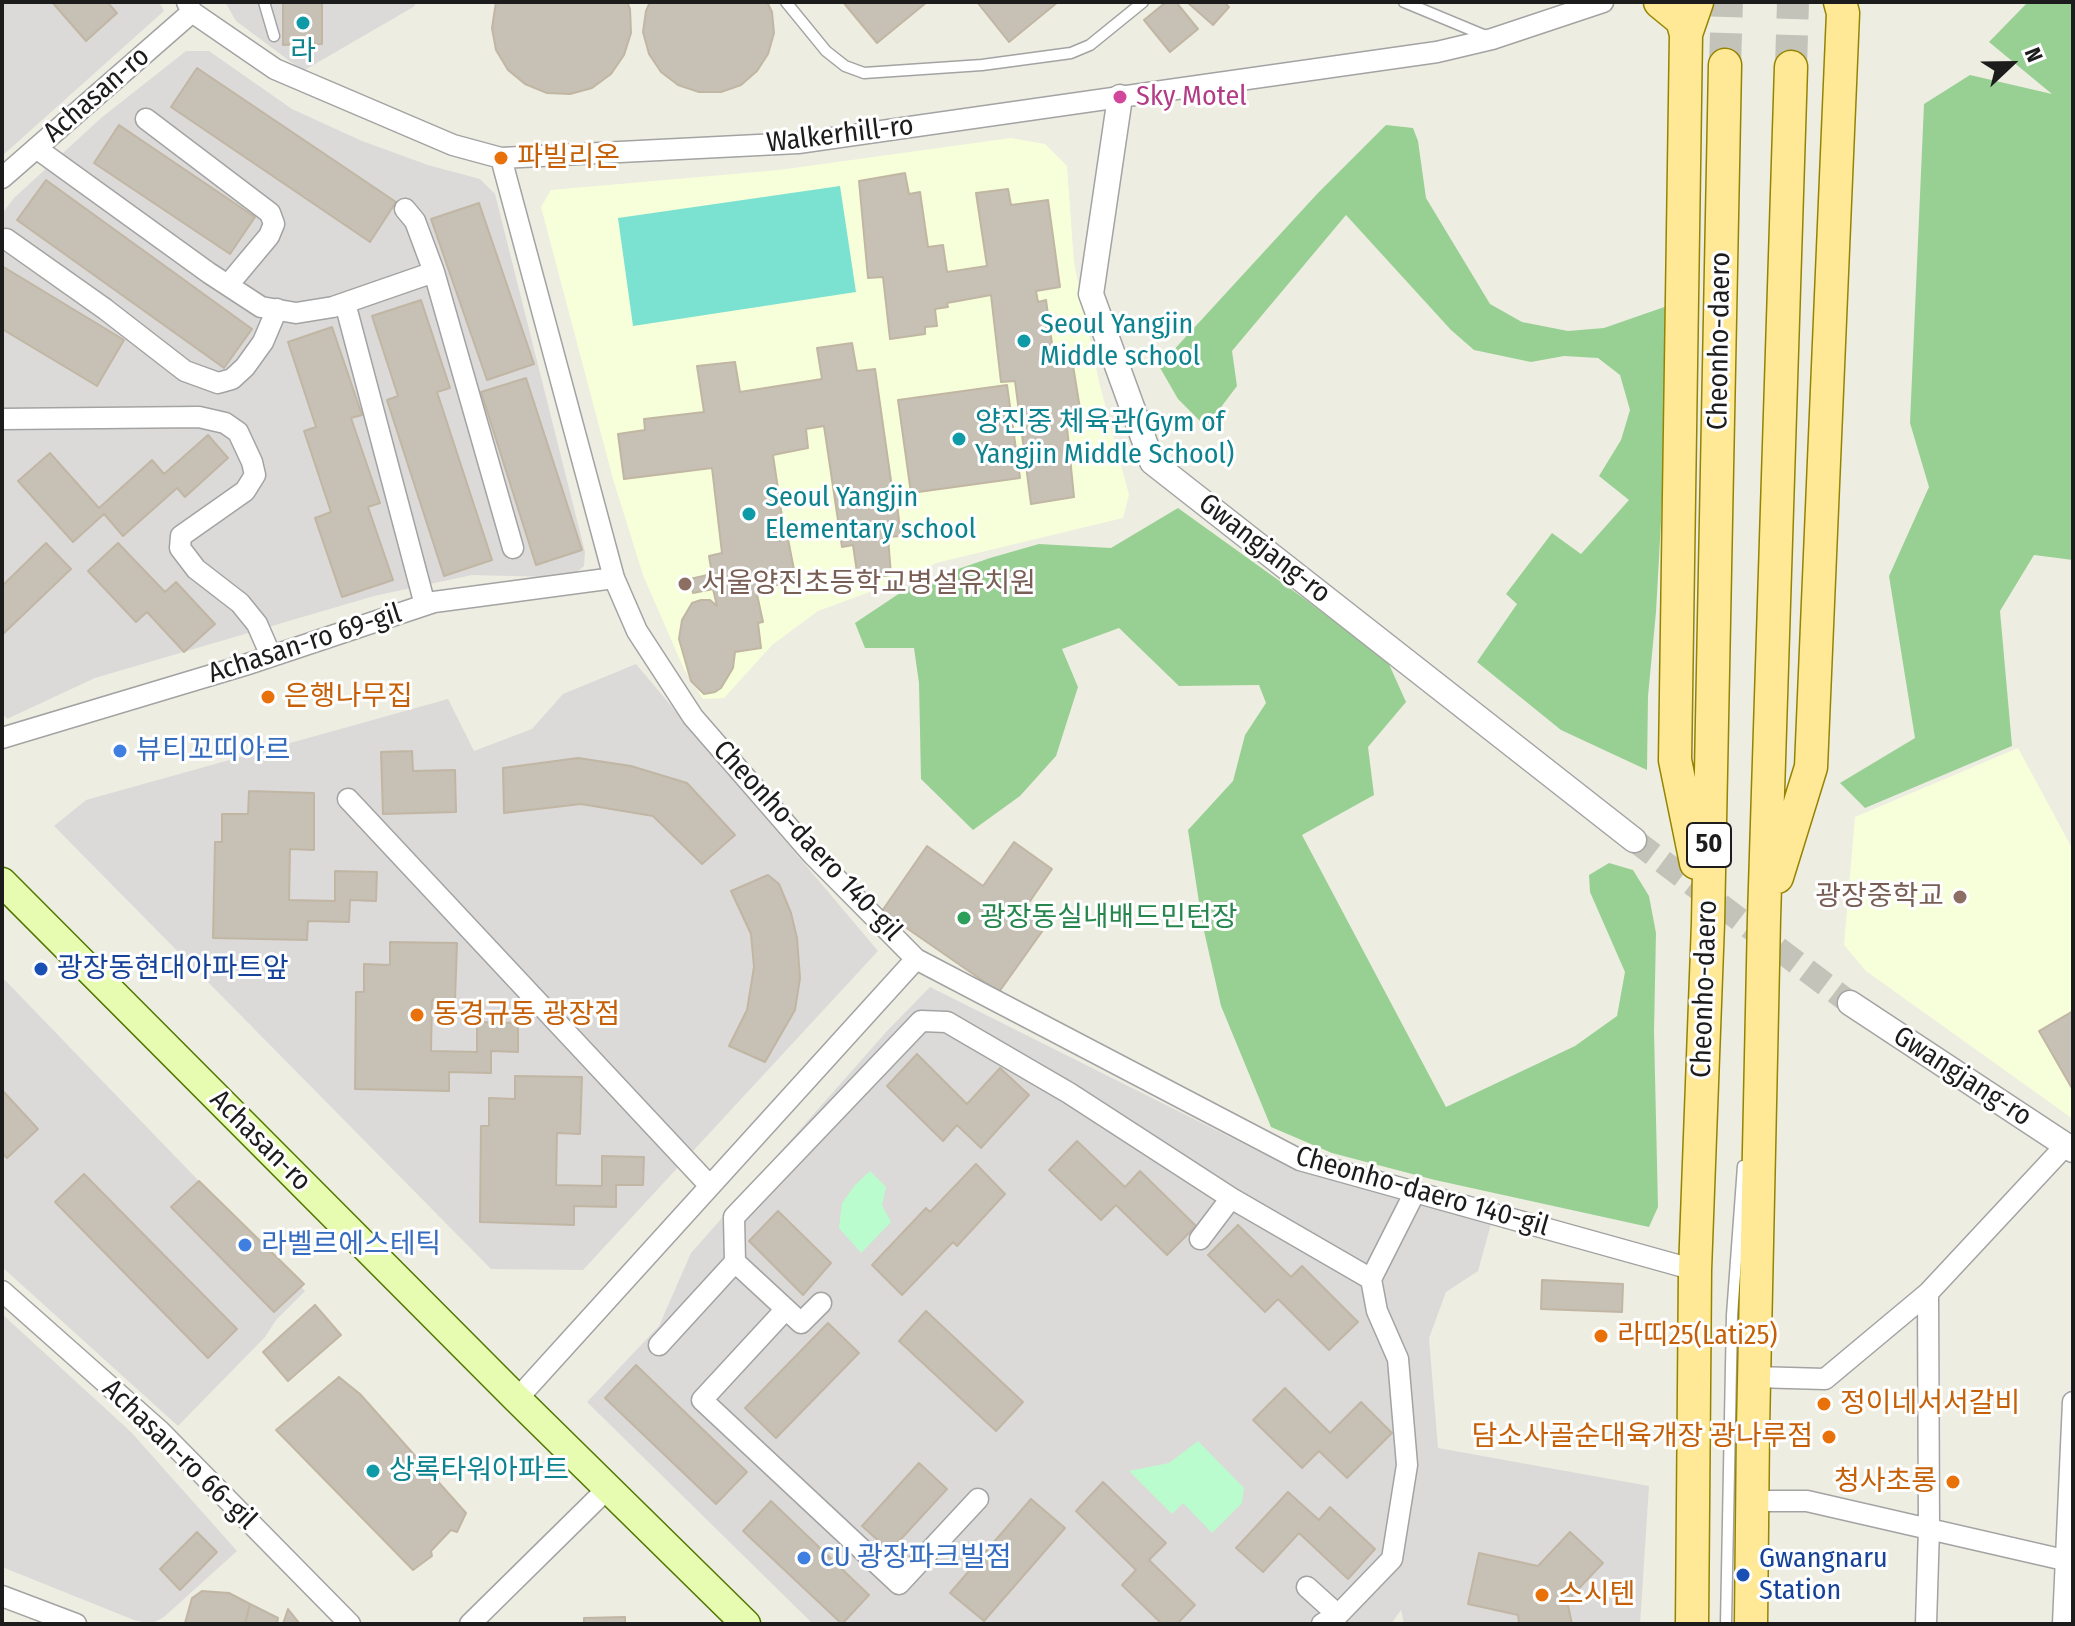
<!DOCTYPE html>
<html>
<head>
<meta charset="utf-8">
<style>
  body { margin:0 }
  #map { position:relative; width:2075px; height:1626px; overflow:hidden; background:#eeede1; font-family:"Fira Sans Condensed",sans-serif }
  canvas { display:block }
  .frame { position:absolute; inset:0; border:4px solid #1c1c1c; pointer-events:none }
  .north { position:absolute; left:1971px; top:24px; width:80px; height:80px; -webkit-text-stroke:6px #fff; paint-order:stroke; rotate:68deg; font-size:22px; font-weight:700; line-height:32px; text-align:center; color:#1c1c1c }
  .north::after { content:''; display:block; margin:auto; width:28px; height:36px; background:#1c1c1c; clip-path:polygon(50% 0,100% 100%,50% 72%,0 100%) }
</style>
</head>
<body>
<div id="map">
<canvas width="2075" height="1626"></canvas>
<div class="frame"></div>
<div class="north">N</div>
</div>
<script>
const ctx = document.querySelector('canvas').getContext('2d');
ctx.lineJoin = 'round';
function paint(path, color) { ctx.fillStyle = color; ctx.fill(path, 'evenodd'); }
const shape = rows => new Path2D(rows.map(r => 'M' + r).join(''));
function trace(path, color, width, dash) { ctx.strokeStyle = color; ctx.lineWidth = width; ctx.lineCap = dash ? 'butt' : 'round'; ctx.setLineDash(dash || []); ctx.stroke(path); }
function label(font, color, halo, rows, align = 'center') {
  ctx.font = font + ' "Fira Sans Condensed","Noto Sans KR",sans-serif'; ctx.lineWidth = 6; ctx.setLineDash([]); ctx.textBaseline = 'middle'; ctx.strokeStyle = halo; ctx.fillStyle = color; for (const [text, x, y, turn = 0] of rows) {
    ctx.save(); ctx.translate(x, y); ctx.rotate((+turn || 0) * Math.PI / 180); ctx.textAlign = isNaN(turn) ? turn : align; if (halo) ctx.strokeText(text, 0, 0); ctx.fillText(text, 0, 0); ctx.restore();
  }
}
const residential = shape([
  [2,2,159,2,164,11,2,156],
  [225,2,415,2,415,6,303,71,236,21],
  [186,51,209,51,292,109,362,141,428,165,480,179,495,194,585,552,584,566,574,574,550,577,472,575,374,596,95,678,7,719,2,713,2,214,14,198,101,118],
  [636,664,878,951,583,1270,491,1269,54,826,86,800,448,699,474,751,532,729,563,694],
  [2,977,305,1291,276,1320,265,1337,178,1426,2,1267],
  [930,987,1296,1170,1491,1224,1478,1271,1446,1292,1429,1338,1438,1448,1649,1486,1640,1624,1404,1624,1401,1610,1391,1624,813,1624,587,1402,659,1326,691,1253,887,1031],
  [2,1314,131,1432,237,1551,164,1617,151,1624,134,1620,2,1567]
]);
const education = shape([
  [1011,138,1045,144,1067,166,1074,263,1099,382,1129,495,1123,518,936,563,905,579,818,611,772,645,724,698,703,699,684,669,643,575,613,479,541,207,551,190,779,170],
  [2018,748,2073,850,2073,1119,1866,971,1844,945,1855,817]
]);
const forest = shape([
  [2028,2,2073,2,2073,560,2034,555,2000,611,2012,746,1865,808,1840,783,1915,738,1889,576,1929,487,1910,423,1924,104,1970,75,2052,94,1989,42],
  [1386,125,1413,128,1418,141,1426,198,1490,304,1522,322,1568,331,1604,328,1673,304,1656,612,1648,696,1647,770,1561,730,1477,662,1517,604,1506,594,1552,533,1581,554,1629,500,1599,476,1621,440,1630,410,1620,375,1598,358,1564,356,1531,362,1474,350,1451,330,1346,215,1232,351,1237,386,1206,427,1178,399,1159,366,1317,194],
  [1178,508,1306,600,1388,662,1406,702,1368,747,1374,795,1302,835,1446,1107,1575,1046,1617,1016,1625,972,1590,892,1589,875,1609,863,1633,870,1649,896,1656,933,1654,1031,1658,1207,1649,1227,1435,1180,1332,1153,1271,1127,1221,1006,1202,922,1188,830,1233,781,1245,735,1266,703,1259,685,1179,686,1119,628,1062,649,1078,687,1056,756,1020,796,973,830,921,779,919,683,914,648,865,648,855,623,912,585,990,558,1039,544,1111,548]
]);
const park = shape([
  [870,1171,886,1187,882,1205,891,1222,861,1253,839,1228,842,1203,855,1185],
  [1198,1441,1244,1488,1242,1503,1212,1533,1183,1503,1172,1514,1129,1471,1169,1463]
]);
const pitch = shape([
  [840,186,856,292,633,326,618,218]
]);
const building = shape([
  [52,2,107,2,117,13,86,41,52,2],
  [283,2,322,2,322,44,283,45,283,2],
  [496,2,627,2,630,9,631,33,624,55,611,74,592,88,570,94,547,93,525,84,508,70,496,50,492,28,496,2],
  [650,2,767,2,772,12,774,33,768,54,757,71,741,85,721,92,699,92,678,85,661,72,649,54,643,32,646,11,650,2],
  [843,2,927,2,877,43,843,2],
  [977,2,1058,2,1009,42,977,2],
  [1166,2,1176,2,1198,29,1170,52,1144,20,1166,2],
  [1187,2,1224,2,1229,7,1213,25,1187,2],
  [197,68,396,202,370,242,171,107,197,68],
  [119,125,255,217,230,254,94,163,119,125],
  [905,173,909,194,920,192,928,247,943,245,947,272,987,266,976,193,1008,189,1011,205,1048,200,1060,287,1036,291,1038,302,1046,300,1052,344,1044,347,1044,356,1071,353,1081,415,1066,417,1074,497,1031,504,1015,381,1001,382,991,295,947,303,948,307,935,309,937,326,925,327,925,334,890,339,883,277,868,278,859,181,905,173],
  [46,180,252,329,224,368,17,220,46,180],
  [479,203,534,364,487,380,431,219,479,203],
  [2,266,124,340,97,386,2,329,2,266],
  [421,300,450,388,437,392,492,560,444,576,387,400,398,396,372,316,421,300],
  [332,327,362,415,351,418,380,503,368,507,393,580,342,597,315,518,331,512,304,431,316,427,288,342,332,327],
  [852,343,857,371,875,369,892,488,886,489,887,497,896,496,901,536,888,537,891,575,858,579,853,545,842,547,824,426,806,429,808,448,773,455,784,530,777,532,778,541,788,539,796,580,756,590,763,622,758,623,761,648,735,652,733,668,721,688,715,692,704,694,691,681,679,639,682,620,692,603,701,600,710,600,717,606,713,589,693,593,690,579,712,574,709,556,722,553,712,468,624,479,618,434,645,430,644,419,704,412,697,366,735,362,740,392,822,379,817,348,852,343],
  [526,378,582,550,536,565,481,392,526,378],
  [1007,385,1020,478,911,493,898,400,1007,385],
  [208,435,228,458,185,497,177,488,123,536,104,514,73,542,18,481,50,453,99,508,152,460,164,474,208,435],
  [46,543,71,569,2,635,2,586,46,543],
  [118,543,165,592,176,582,215,624,184,652,147,612,136,622,88,571,118,543],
  [412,751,413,771,455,770,456,812,383,814,381,752,412,751],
  [578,758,631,766,687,783,735,835,702,864,653,816,581,804,504,813,503,768,578,758],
  [249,791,314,793,314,850,290,849,289,900,335,901,335,871,377,872,376,901,350,900,349,922,308,921,307,940,213,938,215,842,222,842,222,814,248,814,249,791],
  [1014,842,1052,869,1024,910,1046,926,999,992,882,911,927,846,983,886,1014,842],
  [768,875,779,884,791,913,797,938,800,978,795,1010,765,1062,729,1046,747,1010,754,967,751,934,731,891,768,875],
  [390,942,457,943,455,1000,432,1000,431,1051,477,1052,477,1022,518,1023,518,1052,491,1051,491,1073,449,1072,449,1091,355,1089,356,992,364,992,364,964,390,965,390,942],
  [2073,1011,2073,1090,2039,1031,2073,1011],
  [917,1054,967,1104,1000,1068,1029,1095,981,1148,957,1125,943,1141,887,1086,917,1054],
  [515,1076,582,1077,580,1134,557,1133,556,1185,602,1186,602,1156,644,1157,643,1185,616,1185,616,1207,574,1206,574,1225,480,1222,481,1126,489,1126,489,1098,515,1099,515,1076],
  [2,1090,38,1129,7,1158,2,1153,2,1090],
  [1077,1141,1125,1187,1140,1171,1196,1226,1167,1255,1116,1205,1101,1220,1049,1170,1077,1141],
  [976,1164,1005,1194,957,1246,953,1242,902,1295,872,1265,926,1208,930,1212,976,1164],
  [84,1174,237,1329,208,1358,55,1202,84,1174],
  [199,1181,304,1284,274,1312,171,1207,199,1181],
  [778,1211,831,1263,803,1295,749,1241,778,1211],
  [1238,1225,1291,1277,1302,1266,1358,1322,1329,1350,1278,1299,1265,1312,1208,1255,1238,1225],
  [1542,1280,1623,1284,1622,1312,1541,1309,1542,1280],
  [315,1305,341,1335,288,1381,263,1352,315,1305],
  [926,1311,1023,1402,996,1431,899,1341,926,1311],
  [828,1323,859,1353,776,1438,745,1408,828,1323],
  [636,1365,747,1472,716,1504,605,1398,636,1365],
  [339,1377,360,1394,466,1513,457,1532,451,1530,431,1551,432,1556,413,1570,276,1430,339,1377],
  [1285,1388,1330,1433,1361,1402,1392,1433,1347,1478,1319,1451,1302,1468,1253,1420,1285,1388],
  [919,1463,947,1489,890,1551,862,1526,919,1463],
  [1103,1482,1166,1543,1149,1560,1195,1605,1177,1624,1162,1624,1122,1585,1136,1570,1076,1511,1103,1482],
  [1288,1492,1319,1520,1330,1507,1375,1549,1348,1579,1299,1533,1263,1572,1236,1548,1288,1492],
  [1031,1499,1065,1528,984,1621,950,1593,1031,1499],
  [771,1501,869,1595,842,1624,743,1531,771,1501],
  [197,1532,217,1552,180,1590,160,1569,197,1532],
  [1570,1532,1603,1563,1567,1601,1572,1624,1519,1624,1518,1615,1468,1604,1479,1553,1538,1566,1570,1532],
  [202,1591,229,1593,250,1604,245,1624,185,1623,192,1598,202,1591],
  [250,1604,278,1618,277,1624,245,1624,250,1604],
  [288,1609,300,1624,283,1624,288,1609],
  [625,1617,625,1624,584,1624,584,1618,625,1617]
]);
const tertiaryTunnel = shape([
  [1634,840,1850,1003]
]);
const primaryTunnel = shape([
  [1725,65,1727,2],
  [1791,67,1793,2]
]);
const service = shape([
  [264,2,274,36],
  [786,2,826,51,845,66,864,73,982,65,1071,53,1090,45,1143,2],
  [1404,2,1486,36],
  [1726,1624,1732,1315,1743,1166]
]);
const minor = shape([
  [187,2,192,12,275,69,453,145,501,158,798,143,1120,97,1437,52,1492,39,1603,2],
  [146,119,270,213,274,224,269,236,228,285],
  [36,148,209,273,261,307,296,313,333,307,434,272,513,548],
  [501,158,614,578,637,631,693,717,812,854,916,959,1300,1160,1695,1270],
  [2,178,192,12],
  [405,209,415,221,434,272],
  [6,239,105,309,185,371,218,383,232,379,245,367,263,342,277,309],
  [345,303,425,605],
  [2,419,199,417,225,423,238,432,252,462,255,475,245,491,181,536,180,548,196,569,240,603,257,624,271,656],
  [2,738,245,665,434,602,614,578],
  [348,799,710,1186],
  [1200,1239,1231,1198],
  [2,1291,160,1431,350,1624],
  [821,1303,801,1323,735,1262,734,1217,921,1021,947,1022,1069,1093,1231,1198,1371,1279,1415,1192],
  [786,1309,702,1400,899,1584,978,1499],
  [659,1345,735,1262],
  [1754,1377,1825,1379,1928,1293,2066,1145],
  [517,1399,916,959],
  [1752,1501,1807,1501,2073,1562],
  [1307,1587,1338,1615],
  [2,1596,76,1624],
  [470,1624,602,1494,607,1486],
  [1322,1624,1338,1615,1392,1559,1407,1465,1398,1359,1377,1311,1371,1279],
  [1926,1624,1929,1528,1928,1293],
  [2063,1624,2073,1402]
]);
const tertiary = shape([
  [1120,97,1091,294,1152,462,1634,840],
  [1850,1003,2073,1150]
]);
const secondary = shape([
  [2,882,517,1399,746,1624]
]);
const primary = shape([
  [1660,2,1682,20,1686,34],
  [1696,863,1675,760,1686,34,1697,2],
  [1777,877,1811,767,1843,13,1840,2],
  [1692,1624,1695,1270,1708,923,1725,65],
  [1751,1624,1753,1428,1764,918,1791,67]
]);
const markers = [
  [303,23,8,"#0f9aa8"],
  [1120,97,8,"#d1479c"],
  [501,158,8,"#e8710a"],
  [1024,341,8,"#0f9aa8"],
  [959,439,8,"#0f9aa8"],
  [749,514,8,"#0f9aa8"],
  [685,584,8,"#8d6e63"],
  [268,697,8,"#e8710a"],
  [120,751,8,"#3f7fe0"],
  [1960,897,8,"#8d6e63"],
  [964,918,8,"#2e9e5b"],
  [41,969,8,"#1a4fb4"],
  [417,1015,8,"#e8710a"],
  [245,1245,8,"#3f7fe0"],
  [1601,1336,8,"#e8710a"],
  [1824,1404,8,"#e8710a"],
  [1829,1437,8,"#e8710a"],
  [373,1471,8,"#0f9aa8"],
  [1953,1482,8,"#e8710a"],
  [804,1558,8,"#3f7fe0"],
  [1743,1575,8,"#1a4fb4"],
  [1542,1595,8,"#e8710a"]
];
const shields = [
  [1709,845,44]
];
const shieldNames = [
  ["50",1709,845]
];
const cultureNames = [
  ["라",303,52,"center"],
  ["Seoul Yangjin",1040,325],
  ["Middle school",1040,357],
  ["양진중 체육관(Gym of",975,423],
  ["Yangjin Middle School)",975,455],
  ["Seoul Yangjin",765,498],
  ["Elementary school",765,530],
  ["상록타워아파트",389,1471]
];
const streetNames = [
  ["Achasan-ro",97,95,-41],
  ["Walkerhill-ro",840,135,-7],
  ["Cheonho-daero",1720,341,-89],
  ["Gwangjang-ro",1264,549,38],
  ["Achasan-ro 69-gil",305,644,-18],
  ["Cheonho-daero 140-gil",807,841,47],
  ["Cheonho-daero",1705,989,-88],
  ["Gwangjang-ro",1962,1077,33],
  ["Achasan-ro",260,1141,45],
  ["Cheonho-daero 140-gil",1422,1192,16],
  ["Achasan-ro 66-gil",179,1455,44]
];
const hotelNames = [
  ["Sky Motel",1136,97]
];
const foodNames = [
  ["파빌리온",517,158],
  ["은행나무집",284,697],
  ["동경규동 광장점",433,1015],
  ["라띠25(Lati25)",1617,1336],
  ["정이네서서갈비",1840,1404],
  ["담소사골순대육개장 광나루점",1813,1437,"right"],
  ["청사초롱",1937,1482,"right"],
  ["스시텐",1558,1595]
];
const educationNames = [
  ["서울양진초등학교병설유치원",701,584],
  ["광장중학교",1944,897,"right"]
];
const shopNames = [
  ["뷰티꼬띠아르",136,751],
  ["라벨르에스테틱",261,1245],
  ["CU 광장파크빌점",820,1558]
];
const leisureNames = [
  ["광장동실내배드민턴장",980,918]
];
const transitNames = [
  ["광장동현대아파트앞",57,969],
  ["Gwangnaru",1759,1559],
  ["Station",1759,1591]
];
paint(residential, '#dbdad9');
paint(education, '#f7ffda');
paint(forest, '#98d094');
paint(park, '#bbfcce');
paint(pitch, '#7be2d1');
paint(building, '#c6c0b5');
trace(building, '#c1b6a3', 2);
trace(tertiaryTunnel, '#c4c3ba', 24, [24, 12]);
trace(primaryTunnel, '#c4c3ba', 32, [32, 16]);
trace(service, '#a3a3a3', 13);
trace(minor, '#a3a3a3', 23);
trace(tertiary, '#a3a3a3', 27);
trace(secondary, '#507700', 31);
trace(primary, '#958400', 35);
trace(service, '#fff', 10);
trace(minor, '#fff', 20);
trace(tertiary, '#fff', 24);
trace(secondary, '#e8fcb1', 28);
trace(primary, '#ffe896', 32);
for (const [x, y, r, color] of markers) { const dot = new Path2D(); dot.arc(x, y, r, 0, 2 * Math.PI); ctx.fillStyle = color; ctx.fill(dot); trace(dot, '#fff', 3); }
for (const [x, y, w] of shields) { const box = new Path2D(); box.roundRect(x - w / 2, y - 22, w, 44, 6); ctx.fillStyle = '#fff'; ctx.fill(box); trace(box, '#1c1c1c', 2); }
label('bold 26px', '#1c1c1c', null, shieldNames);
label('28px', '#0d838f', '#fff', cultureNames, 'left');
label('28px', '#1c1c1c', '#fff', streetNames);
label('28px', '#b23c85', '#fff', hotelNames, 'left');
label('28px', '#c56008', '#fff', foodNames, 'left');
label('28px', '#785e54', '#fff', educationNames, 'left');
label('28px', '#366cbe', '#fff', shopNames, 'left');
label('28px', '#27864d', '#fff', leisureNames, 'left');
label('28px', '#164399', '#fff', transitNames, 'left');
</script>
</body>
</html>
